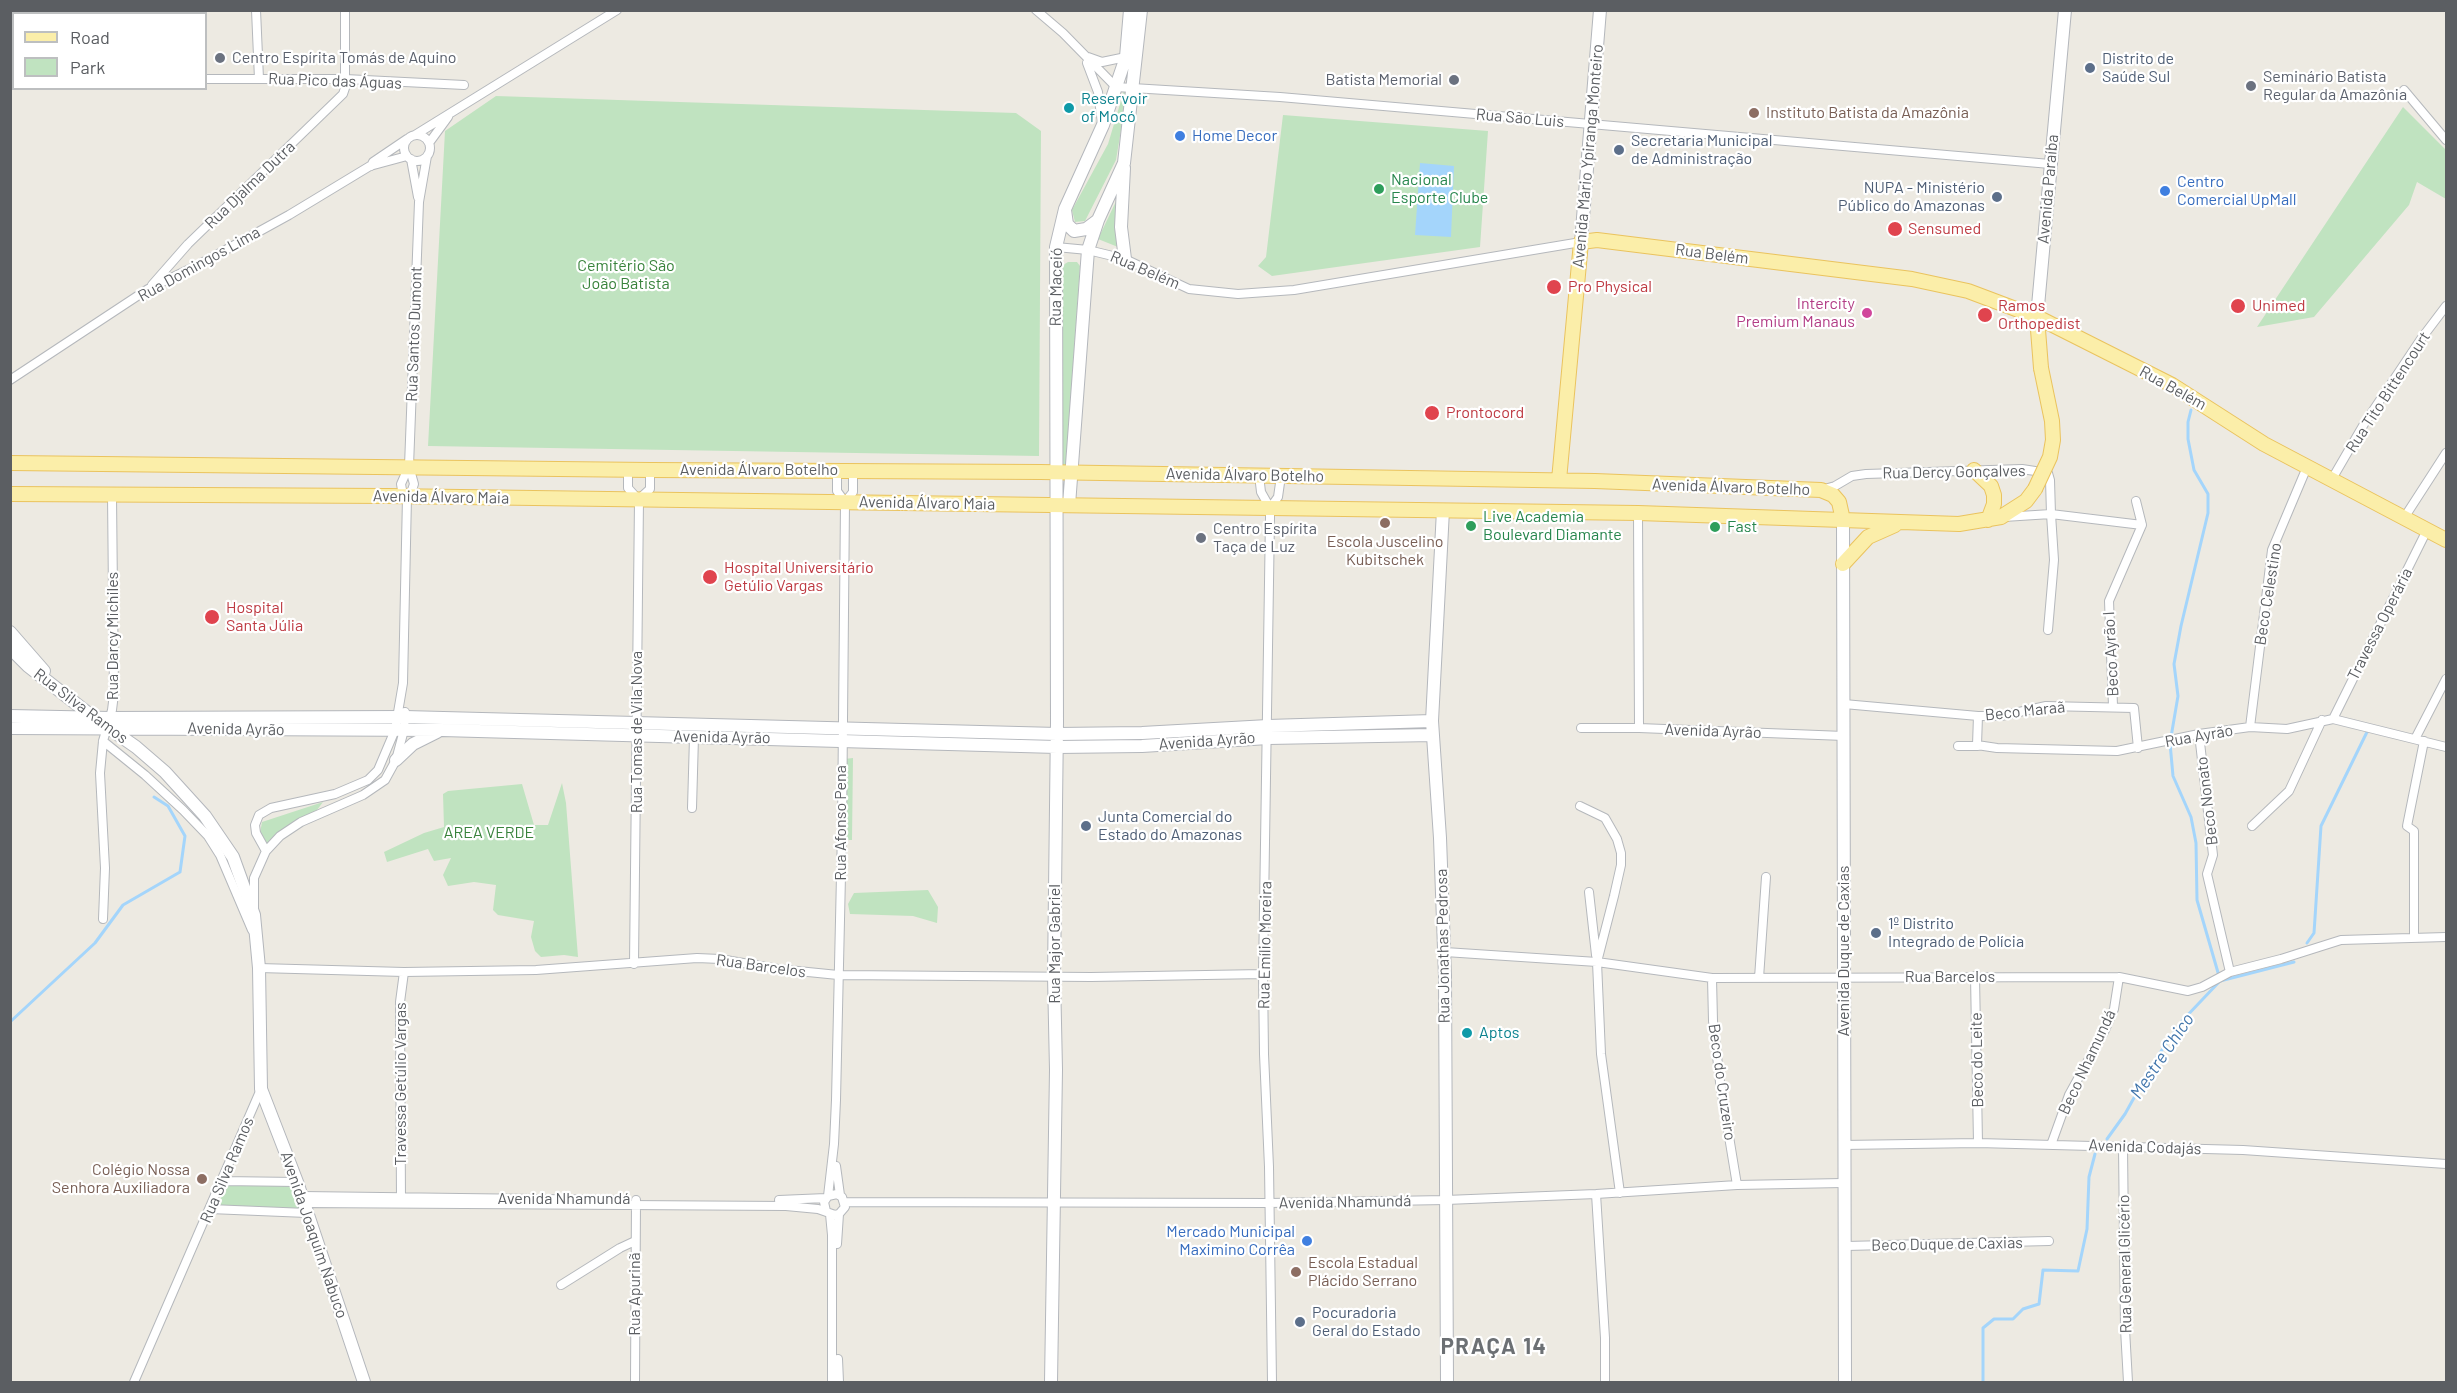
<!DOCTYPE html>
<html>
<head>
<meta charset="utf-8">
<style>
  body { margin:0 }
  #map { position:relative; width:2457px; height:1393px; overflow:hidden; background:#edeae2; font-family:Barlow,sans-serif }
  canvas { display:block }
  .frame { position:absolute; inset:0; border:12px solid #5b5e62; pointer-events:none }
  .legend { position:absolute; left:12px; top:12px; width:195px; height:78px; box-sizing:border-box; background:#fff; border:2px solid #bdbfc0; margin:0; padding:8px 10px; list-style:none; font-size:18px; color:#5b5e62 }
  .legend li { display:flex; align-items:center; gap:12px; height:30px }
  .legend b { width:30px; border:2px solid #bdbfc0 }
</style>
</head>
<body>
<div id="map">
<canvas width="2457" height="1393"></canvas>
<div class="frame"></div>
<ul class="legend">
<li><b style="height:8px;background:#fbeea9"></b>Road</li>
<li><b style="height:16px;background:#c0e3c0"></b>Park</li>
</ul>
</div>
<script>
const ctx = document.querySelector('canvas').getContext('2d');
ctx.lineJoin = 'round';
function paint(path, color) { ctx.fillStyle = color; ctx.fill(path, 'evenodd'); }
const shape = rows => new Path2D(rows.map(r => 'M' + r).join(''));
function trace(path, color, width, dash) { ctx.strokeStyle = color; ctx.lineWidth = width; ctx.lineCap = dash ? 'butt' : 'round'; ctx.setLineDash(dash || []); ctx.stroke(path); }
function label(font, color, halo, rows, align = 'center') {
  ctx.font = font + ' Barlow,sans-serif'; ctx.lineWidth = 4.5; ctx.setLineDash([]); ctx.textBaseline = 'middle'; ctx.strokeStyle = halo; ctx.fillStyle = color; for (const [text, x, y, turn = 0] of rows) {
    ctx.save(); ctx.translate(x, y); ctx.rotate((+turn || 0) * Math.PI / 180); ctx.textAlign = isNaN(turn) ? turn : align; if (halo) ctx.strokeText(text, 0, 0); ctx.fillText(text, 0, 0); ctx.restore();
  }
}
const green = shape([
  [1132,64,1116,160,1085,221,1075,222,1072,210,1108,144],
  [496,96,1016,113,1041,131,1039,456,428,446,445,131],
  [2403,107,2446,150,2446,199,2417,182,2409,205,2314,317,2257,327],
  [1283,115,1488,131,1480,247,1272,276,1258,266,1266,257],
  [1120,193,1118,247,1098,239],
  [1068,262,1077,262,1080,266,1066,468,1062,468,1063,265],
  [853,758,852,840,849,840,844,838,844,759],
  [562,783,566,803,578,957,564,955,541,957,535,951,531,937,534,921,498,915,493,910,496,885,474,882,448,886,443,875,451,858,434,861,428,849,387,862,384,852,424,833,444,827,443,794,448,791,522,784,534,825,548,825],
  [323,802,317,810,286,829,268,844,260,833,262,822],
  [928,890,938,907,937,923,913,916,850,914,848,904,854,893],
  [226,1185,295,1185,303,1209,216,1209]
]);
const water = shape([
  [1420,163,1454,166,1451,237,1415,235]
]);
const stream = shape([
  [2191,410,2188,422,2188,439,2194,470,2208,494,2208,513,2181,626,2174,664,2178,696,2170,743,2173,776,2191,817,2196,843,2197,900,2219,976],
  [2307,943,2314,933,2321,826,2367,732],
  [10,1022,95,943,123,905,180,872,185,836,168,806,154,797],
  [2107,1139,2125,1114,2155,1060,2182,1021,2220,981,2294,962],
  [1983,1382,1983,1328,1994,1319,2013,1319,2023,1309,2039,1304,2043,1270,2078,1271,2087,1229,2089,1177,2095,1154]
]);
const street = shape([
  [256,10,259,79],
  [1036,10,1063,33,1116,87,1280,97,2050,164],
  [1088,57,1102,62,1126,57],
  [1087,63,1098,92,1102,123],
  [10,65,14,65],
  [206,79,345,79,464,85],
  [2404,90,2446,140],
  [415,135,617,10],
  '404 148a13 13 0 1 1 26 0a13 13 0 1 1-26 0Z',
  [429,143,448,117],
  [411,159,418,197],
  [371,166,373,162,407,139],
  [1056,247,1088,250,1125,259,1189,289,1238,294,1294,290,1581,242],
  [152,285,188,244,343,94,345,88,345,10],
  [10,380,148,289,200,264,289,215,370,166,407,156],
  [628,470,628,488,637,498],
  [837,470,837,491,845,502],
  [1259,475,1261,492,1270,508,1270,517,1263,974,1264,1054,1269,1167,1272,1382],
  [2332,479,2364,424,2421,339,2446,306],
  [1821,490,1835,486,1852,476,1866,474,2022,469,2048,473,2050,480,2051,514,2004,517],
  [407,496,412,490,414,484,409,466,419,202,427,156],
  [639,499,650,489,650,470],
  [1270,508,1278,497,1281,476],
  [1638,513,1639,728],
  [2404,518,2446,453],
  [2048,630,2054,560,2051,514,2142,525],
  [1844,704,1978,716,2001,716,2046,706,2134,708,2138,748],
  [2113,706,2109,601,2142,525,2136,501],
  [1978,716,1977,745,1997,748,2117,751,2199,734,2250,727,2287,729,2333,719,2446,747],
  [2333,719,2427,530],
  [2250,727,2272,550,2307,467],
  [1581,728,1639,728,1844,736],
  [2199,734,2213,855,2207,874,2230,972],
  [2415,739,2446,679],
  [103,741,145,775,183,810,208,836,220,855,252,930],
  [1958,746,1978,746],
  [1580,806,1605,818,1617,839,1621,853,1621,865,1614,896,1597,962,1601,1054,1620,1193],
  [692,808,694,737],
  [2252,826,2289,791,2322,720],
  [266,851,256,833,255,825,259,815,271,808,335,794,368,780,378,770,395,730,403,683,407,497,402,490,401,484,409,466],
  [1589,892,1596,955],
  [254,908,254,878,266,851,280,836,301,822,363,795,385,780,396,760,404,730,405,712],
  [103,919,105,868,100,773,103,741,112,710,114,694,112,495],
  [2414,937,2414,831,2407,826,2424,741],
  [1445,952,1597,962,1712,978,2119,977,2188,991,2202,987,2230,972,2281,959,2341,940,2446,937],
  [634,964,639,500],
  [259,968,404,972,536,970,697,958,720,959,778,969,838,975,1091,977,1263,974],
  [1975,976,1978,1143],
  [1712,978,1713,1021,1720,1082,1737,1185],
  [1759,978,1766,877],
  [1843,1145,1978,1143,2243,1150,2446,1164],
  [2051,1145,2069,1095,2105,1030,2114,1009,2119,977],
  [2123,1146,2125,1329,2128,1382],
  [836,1166,840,1195],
  [222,1181,297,1182],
  [1596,1194,1605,1338,1605,1382],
  [302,1196,619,1200],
  [828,1196,834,1144,836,1100,842,830,845,502,853,492,853,470],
  [779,1200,826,1198],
  [401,1202,400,1002,404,972],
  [845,1202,1269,1203,1446,1200,1596,1194,1737,1185,1843,1183],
  [304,1203,786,1206,818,1209,835,1215,839,1214,845,1207,842,1197,837,1194,828,1196,824,1202,826,1211],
  [210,1209,307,1213],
  [830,1214,832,1235,832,1382],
  [837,1244,839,1214],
  [1846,1246,2049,1241],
  [561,1285,620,1248,635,1241],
  [838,1359,839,1382],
  [134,1382,261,1089],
  [635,1382,636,1200]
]);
const secondary = shape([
  [1124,168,1121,227,1125,259],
  [1065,210,1067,224,1074,231,1086,229,1098,220],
  [1581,242,1600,10],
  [2037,317,2065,10],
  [1069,505,1088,250,1098,220,1124,163,1141,10],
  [1443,510,1432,721,1440,838,1445,976,1447,1382],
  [1843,520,1845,1382],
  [10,632,44,671],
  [10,648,28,666,93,717,136,747,165,772,205,816,233,857,254,915,259,968,261,1089,297,1182,364,1382],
  [10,716,110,718,405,717,1057,734,1142,733,1268,726,1432,721],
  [10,728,442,730,1057,747,1142,746,1268,738,1433,735],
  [396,760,413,744,437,732],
  [1051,1382,1056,1070,1054,976,1057,722,1056,247,1065,209,1103,125,1126,57,1130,10]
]);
const primary = shape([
  [2037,317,2041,368],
  [10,463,650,470,1040,472,1595,481,1821,490,1833,495,1839,502,1843,520],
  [1974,470,1991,486,1994,495,1994,504,1988,520],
  [1559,480,1581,242,1597,240,1912,279,1968,291,2037,317,2172,385,2264,444,2446,540],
  [10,494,387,496,1638,513,1959,524,2001,517,2026,501,2035,489],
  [1843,564,1868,537,1895,525]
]);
const primaryBridge = shape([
  [2035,489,2050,457,2053,440,2052,421,2041,368]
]);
const markers = [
  [220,58,6,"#6b7280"],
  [2090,68,6,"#5c6f8a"],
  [1454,80,6,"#6b7280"],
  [2251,86,6,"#6b7280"],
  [1069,108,6,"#0f9aa8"],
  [1754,113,6,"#8d6e63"],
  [1180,136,6,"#3f7fe0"],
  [1619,150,6,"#5c6f8a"],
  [1379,189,6,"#2e9e5b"],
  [2165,191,6,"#3f7fe0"],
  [1997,197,6,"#5c6f8a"],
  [1895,229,8,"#e0444e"],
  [1554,287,8,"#e0444e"],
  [2238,306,8,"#e0444e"],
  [1867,313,6,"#d1479c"],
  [1985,315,8,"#e0444e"],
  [1432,413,8,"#e0444e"],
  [1385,523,6,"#8d6e63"],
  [1471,526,6,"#2e9e5b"],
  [1715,527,6,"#2e9e5b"],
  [1201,538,6,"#6b7280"],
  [710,577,8,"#e0444e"],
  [212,617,8,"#e0444e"],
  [1086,826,6,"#5c6f8a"],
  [1876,933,6,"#5c6f8a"],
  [1467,1033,6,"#0f9aa8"],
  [202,1179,6,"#8d6e63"],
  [1307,1241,6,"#3f7fe0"],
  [1296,1272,6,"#8d6e63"],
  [1300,1322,6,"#5c6f8a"]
];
const worshipNames = [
  ["Centro Espírita Tomás de Aquino",232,58],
  ["Seminário Batista",2263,77],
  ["Regular da Amazônia",2263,95],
  ["Batista Memorial",1442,80,"right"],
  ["Centro Espírita",1213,529],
  ["Taça de Luz",1213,547]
];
const serviceNames = [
  ["Distrito de",2102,59],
  ["Saúde Sul",2102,77],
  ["Secretaria Municipal",1631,141],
  ["de Administração",1631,159],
  ["NUPA - Ministério",1985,188,"right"],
  ["Público do Amazonas",1985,206,"right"],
  ["Junta Comercial do",1098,817],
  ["Estado do Amazonas",1098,835],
  ["1º Distrito",1888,924],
  ["Integrado de Polícia",1888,942],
  ["Pocuradoria",1312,1313],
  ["Geral do Estado",1312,1331]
];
const streetNames = [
  ["Rua Pico das Águas",335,81,2],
  ["Rua São Luis",1520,118,5],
  ["Avenida Mário Ypiranga Monteiro",1588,156,-85],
  ["Rua Djalma Dutra",250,185,-44],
  ["Avenida Paraíba",2048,189,-85],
  ["Rua Belém",1712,254,7],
  ["Rua Domingos Lima",199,264,-29],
  ["Rua Belém",1145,270,23],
  ["Rua Maceió",1056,287,-89],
  ["Rua Santos Dumont",414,334,-88],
  ["Rua Belém",2173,388,29],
  ["Rua Tito Bittencourt",2388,392,-57],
  ["Avenida Álvaro Botelho",759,470],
  ["Rua Dercy Gonçalves",1954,472,-1],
  ["Avenida Álvaro Botelho",1245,475,1],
  ["Avenida Álvaro Botelho",1731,487,2],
  ["Avenida Álvaro Maia",441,497,1],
  ["Avenida Álvaro Maia",927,503,1],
  ["Beco Celestino",2268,594,-81],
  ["Travessa Operária",2380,624,-63],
  ["Rua Darcy Michiles",113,636,-90],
  ["Beco Ayrão I",2111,654,-93],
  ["Rua Silva Ramos",81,706,37],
  ["Beco Maraã",2025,711,-6],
  ["Avenida Ayrão",236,729,1],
  ["Avenida Ayrão",1713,731,2],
  ["Rua Tomas de Vila Nova",637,732,-90],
  ["Rua Ayrão",2199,736,-10],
  ["Avenida Ayrão",722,737,1],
  ["Avenida Ayrão",1207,741,-4],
  ["Beco Nonato",2207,801,-97],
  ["Rua Afonso Pena",841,823,-90],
  ["Rua Major Gabriel",1055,944,-90],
  ["Rua Emílio Moreira",1265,945,-89],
  ["Rua Jonathas Pedrosa",1443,946,-91],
  ["Avenida Duque de Caxias",1844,951,-90],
  ["Rua Barcelos",761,966,8],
  ["Rua Barcelos",1950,977],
  ["Beco do Leite",1977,1060,-91],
  ["Beco Nhamundá",2087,1062,-65],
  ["Beco do Cruzeiro",1722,1082,82],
  ["Travessa Getúlio Vargas",401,1084,-90],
  ["Avenida Codajás",2145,1147,2],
  ["Rua Silva Ramos",227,1170,-67],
  ["Avenida Nhamundá",564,1199],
  ["Avenida Nhamundá",1345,1202,-1],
  ["Avenida Joaquim Nabuco",314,1235,71],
  ["Beco Duque de Caxias",1947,1244,-1],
  ["Rua General Glicério",2125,1264,-91],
  ["Rua Apurinã",635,1294,-90]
];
const cultureNames = [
  ["Reservoir",1081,99],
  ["of Mocó",1081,117],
  ["Aptos",1479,1033]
];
const educationNames = [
  ["Instituto Batista da Amazônia",1766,113],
  ["Escola Juscelino",1385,542,"center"],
  ["Kubitschek",1385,560,"center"],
  ["Colégio Nossa",190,1170,"right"],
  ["Senhora Auxiliadora",190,1188,"right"],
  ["Escola Estadual",1308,1263],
  ["Plácido Serrano",1308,1281]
];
const shopNames = [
  ["Home Decor",1192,136],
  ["Centro",2177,182],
  ["Comercial UpMall",2177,200],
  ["Mercado Municipal",1295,1232,"right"],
  ["Maximino Corrêa",1295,1250,"right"]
];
const leisureNames = [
  ["Nacional",1391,180],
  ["Esporte Clube",1391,198],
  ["Live Academia",1483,517],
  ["Boulevard Diamante",1483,535],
  ["Fast",1727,527]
];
const healthNames = [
  ["Sensumed",1908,229],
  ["Pro Physical",1568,287],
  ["Ramos",1998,306],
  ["Orthopedist",1998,324],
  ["Unimed",2252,306],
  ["Prontocord",1446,413],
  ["Hospital Universitário",724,568],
  ["Getúlio Vargas",724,586],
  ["Hospital",226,608],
  ["Santa Júlia",226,626]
];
const parkNames = [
  ["Cemitério São",626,266],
  ["João Batista",626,284],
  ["AREA VERDE",489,833]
];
const hotelNames = [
  ["Intercity",1855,304],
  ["Premium Manaus",1855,322]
];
const waterNames = [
  ["Mestre Chico",2162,1056,-56]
];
const districtNames = [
  ["PRAÇA 14",1494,1347]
];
paint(green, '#c0e3c0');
paint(water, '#a4d5fb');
trace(stream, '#a4d5fb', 3);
trace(street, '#b5b8bc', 10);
trace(secondary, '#b4b7bc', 14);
trace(primary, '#eac35e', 16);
trace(street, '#fff', 8);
trace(secondary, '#fff', 12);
trace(primary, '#fbeea9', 14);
trace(primaryBridge, '#eac35e', 16, []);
trace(primaryBridge, '#fbeea9', 14);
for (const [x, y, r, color] of markers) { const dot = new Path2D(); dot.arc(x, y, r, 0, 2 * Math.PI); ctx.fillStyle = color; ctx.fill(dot); trace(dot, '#fff', 2); }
label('16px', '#5b616d', '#fff', worshipNames, 'left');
label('16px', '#4e5e75', '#fff', serviceNames, 'left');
label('16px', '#5b5e62', '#fff', streetNames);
label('16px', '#0d838f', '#fff', cultureNames, 'left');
label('16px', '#785e54', '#fff', educationNames, 'left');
label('16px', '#366cbe', '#fff', shopNames, 'left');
label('16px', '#27864d', '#fff', leisureNames, 'left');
label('16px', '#be3a42', '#fff', healthNames, 'left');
label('16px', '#39833c', '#fff', parkNames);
label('16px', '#b23c85', '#fff', hotelNames, 'right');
label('italic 18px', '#4276ac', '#fff', waterNames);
ctx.letterSpacing = '1.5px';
label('bold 22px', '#6c7074', '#fff', districtNames);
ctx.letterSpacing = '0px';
</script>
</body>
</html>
